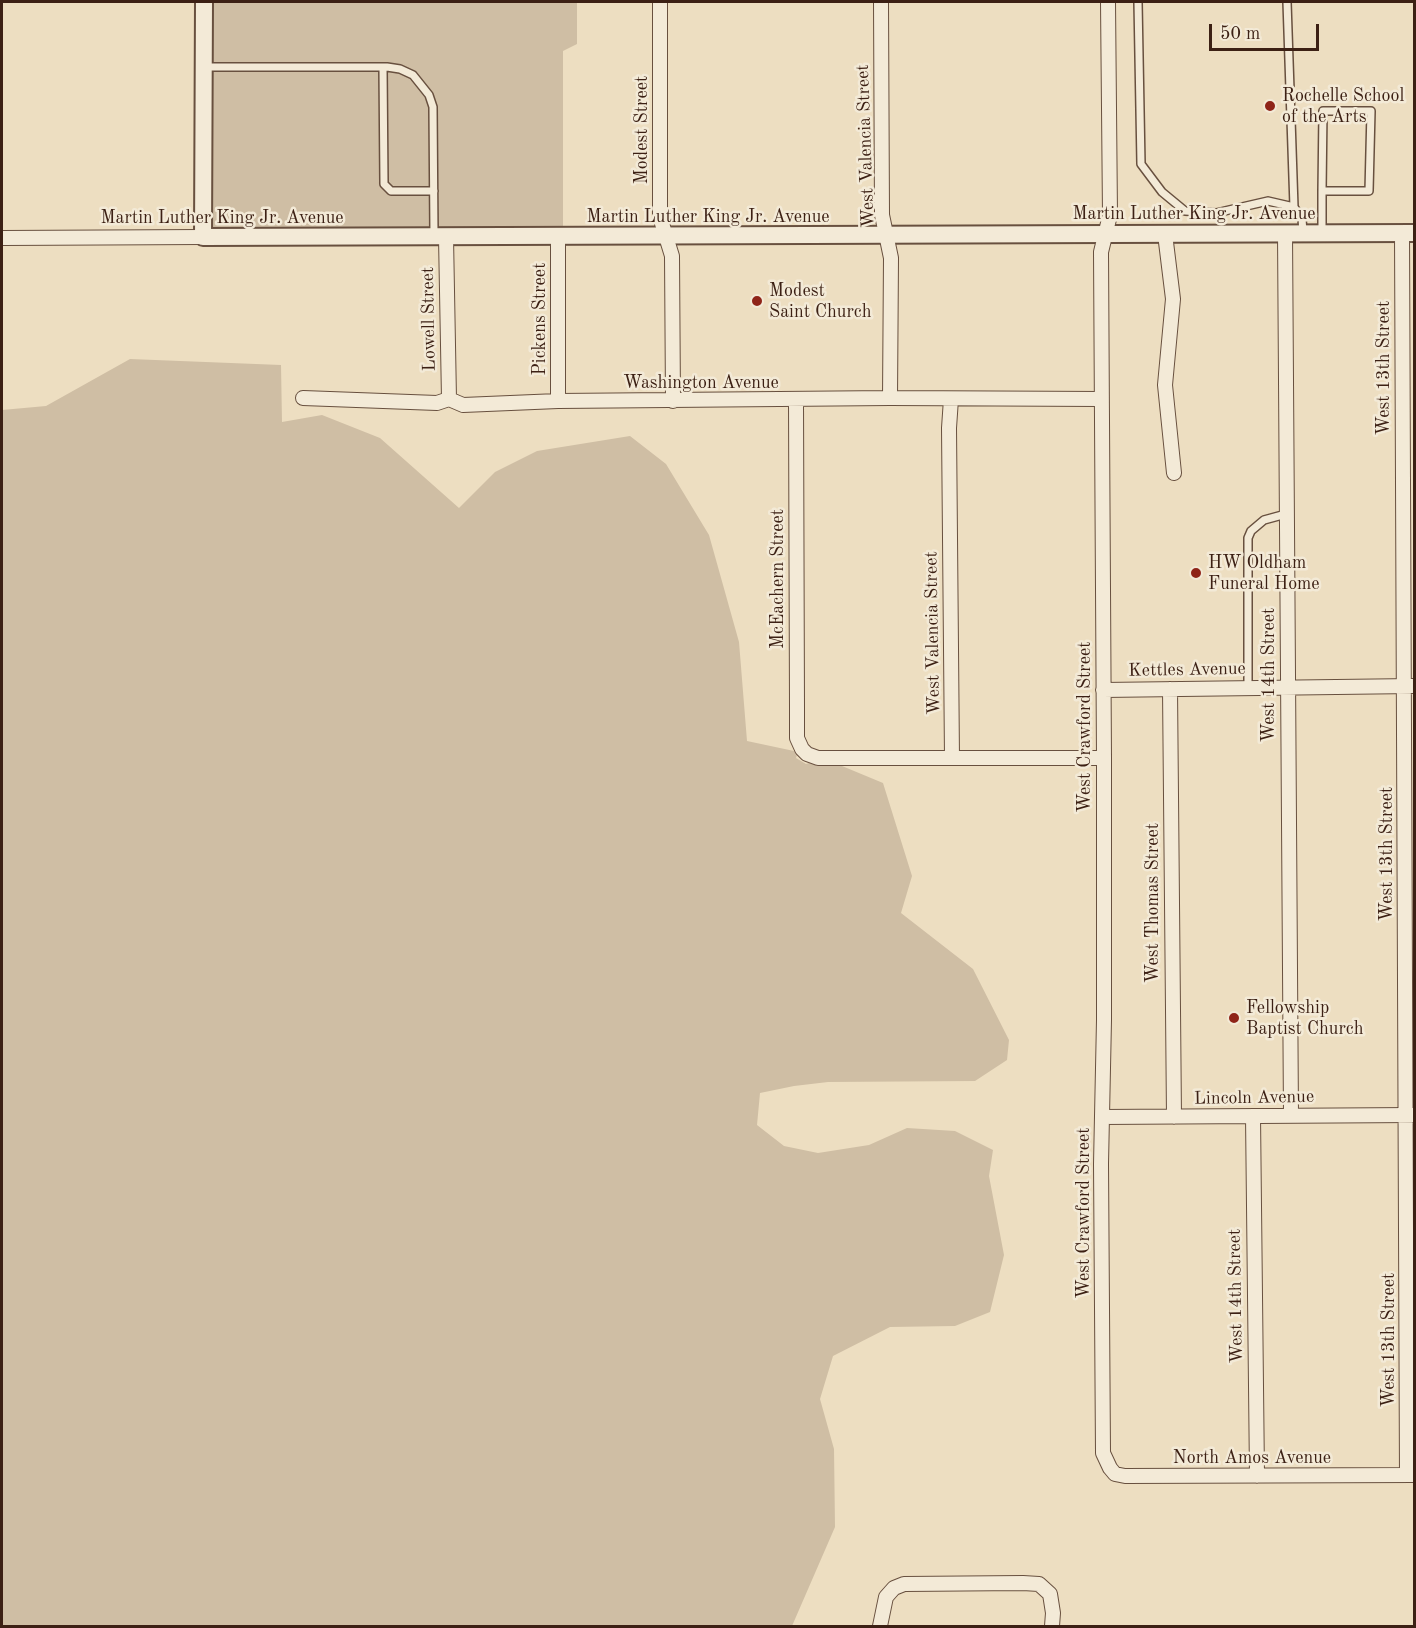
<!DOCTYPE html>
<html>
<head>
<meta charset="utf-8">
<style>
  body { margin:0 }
  #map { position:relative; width:1416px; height:1628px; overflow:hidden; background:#eddec1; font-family:"Old Standard TT",serif }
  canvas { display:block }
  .frame { position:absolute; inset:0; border:3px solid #3c2014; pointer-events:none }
  .scale { position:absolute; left:1209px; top:24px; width:110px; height:27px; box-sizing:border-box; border:3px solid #3c2014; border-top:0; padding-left:8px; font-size:18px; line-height:21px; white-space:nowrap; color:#3c2014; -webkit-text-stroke:4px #f3ead7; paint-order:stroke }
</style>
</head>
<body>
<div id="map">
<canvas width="1416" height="1628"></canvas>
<div class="frame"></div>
<div class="scale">50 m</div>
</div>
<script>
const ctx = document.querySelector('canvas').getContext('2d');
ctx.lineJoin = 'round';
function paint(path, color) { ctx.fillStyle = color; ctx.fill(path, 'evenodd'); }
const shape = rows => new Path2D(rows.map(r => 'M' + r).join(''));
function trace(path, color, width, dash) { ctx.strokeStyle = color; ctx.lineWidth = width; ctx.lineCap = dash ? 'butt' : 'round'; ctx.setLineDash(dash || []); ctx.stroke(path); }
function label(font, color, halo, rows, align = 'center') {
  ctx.font = font + ' "Old Standard TT",serif'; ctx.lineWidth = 5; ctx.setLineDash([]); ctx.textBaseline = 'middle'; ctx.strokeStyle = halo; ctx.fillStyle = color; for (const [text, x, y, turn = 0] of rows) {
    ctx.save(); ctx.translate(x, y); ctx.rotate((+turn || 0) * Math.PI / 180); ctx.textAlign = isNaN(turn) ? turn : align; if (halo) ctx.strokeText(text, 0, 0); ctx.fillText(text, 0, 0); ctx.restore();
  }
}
const green = shape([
  [212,2,577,2,577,44,563,51,563,229,211,230],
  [130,359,281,365,282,422,322,415,380,438,459,508,495,472,537,451,630,436,666,464,709,535,739,642,747,741,794,751,797,755,796,758,806,764,809,763,818,766,842,766,883,783,912,876,901,913,973,969,1009,1040,1007,1060,975,1081,828,1082,794,1086,760,1093,757,1125,784,1146,818,1153,869,1145,907,1128,955,1131,993,1150,989,1176,1004,1255,990,1312,955,1326,890,1327,833,1356,820,1399,834,1449,835,1527,792,1626,2,1626,2,410,46,406]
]);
const service = shape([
  [1138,2,1141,164,1162,192,1185,211,1216,213,1268,201,1294,207],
  [1287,2,1294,207,1302,219,1303,232],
  [204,67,387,67,400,69,413,75,429,95,433,107,434,235],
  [383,67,384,184,391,191,434,191],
  [1322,233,1322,191,1323,111,1371,111,1369,191,1322,191],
  [1248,687,1248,538,1251,531,1264,520,1286,514]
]);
const minor = shape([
  [660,2,660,217,672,256,673,401],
  [881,2,882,215,891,258,890,398],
  [1108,2,1110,215,1101,252,1104,758,1104,1020,1101,1164,1103,1453,1110,1468,1115,1474,1125,1476,1414,1475],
  [1285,233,1291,1116],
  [1402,233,1407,1475],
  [1165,234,1173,299,1165,385,1174,473],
  [558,236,558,401],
  [446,237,449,399],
  [2,238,203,237],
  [303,398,437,403,449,399,463,405,558,401,890,398,1101,399],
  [951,399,949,428,952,758],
  [796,400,797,707,797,738,802,749,807,754,818,758,1104,758],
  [1170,689,1174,1117],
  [1103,690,1414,686],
  [1253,1116,1257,1476],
  [1102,1117,1414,1115],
  [880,1626,886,1597,894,1588,904,1584,1023,1583,1039,1584,1050,1594,1053,1613,1052,1626]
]);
const tertiary = shape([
  [204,2,203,237,1414,233]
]);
const markers = [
  [1270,106,6,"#8f2418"],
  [757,301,6,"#8f2418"],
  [1196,573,6,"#8f2418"],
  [1234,1018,6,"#8f2418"]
];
const poiNames = [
  ["Rochelle School",1282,96],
  ["of the Arts",1282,117],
  ["Modest",769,291],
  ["Saint Church",769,312],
  ["HW Oldham",1208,563],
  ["Funeral Home",1208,584],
  ["Fellowship",1246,1008],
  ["Baptist Church",1246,1029]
];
const streetNames = [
  ["Modest Street",642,130,-90],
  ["West Valencia Street",866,146,-92],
  ["Martin Luther King Jr. Avenue",1194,214],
  ["Martin Luther King Jr. Avenue",708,217],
  ["Martin Luther King Jr. Avenue",222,218],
  ["Lowell Street",429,319,-91],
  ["Pickens Street",540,319,-90],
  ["West 13th Street",1384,368,-90],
  ["Washington Avenue",701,383],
  ["McEachern Street",778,579,-90],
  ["West Valencia Street",933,633,-91],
  ["Kettles Avenue",1187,670,-1],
  ["West 14th Street",1269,675,-90],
  ["West Crawford Street",1085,727,-90],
  ["West 13th Street",1387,854,-90],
  ["West Thomas Street",1153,903,-90],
  ["Lincoln Avenue",1254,1098,-1],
  ["West Crawford Street",1084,1213,-90],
  ["West 14th Street",1236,1296,-91],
  ["West 13th Street",1389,1340,-90],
  ["North Amos Avenue",1252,1458]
];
paint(green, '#cfbea4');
trace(service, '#68503f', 10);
trace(minor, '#68503f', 16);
trace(tertiary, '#68503f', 20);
trace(service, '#f3ead7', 7);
trace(minor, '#f3ead7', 14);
trace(tertiary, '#f3ead7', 16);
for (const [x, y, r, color] of markers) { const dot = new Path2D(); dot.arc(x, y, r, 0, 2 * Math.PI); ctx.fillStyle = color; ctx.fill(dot); trace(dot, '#f3ead7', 2); }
label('18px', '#3c2014', '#f3ead7', poiNames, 'left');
label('18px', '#3c2014', '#f3ead7', streetNames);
</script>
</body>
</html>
